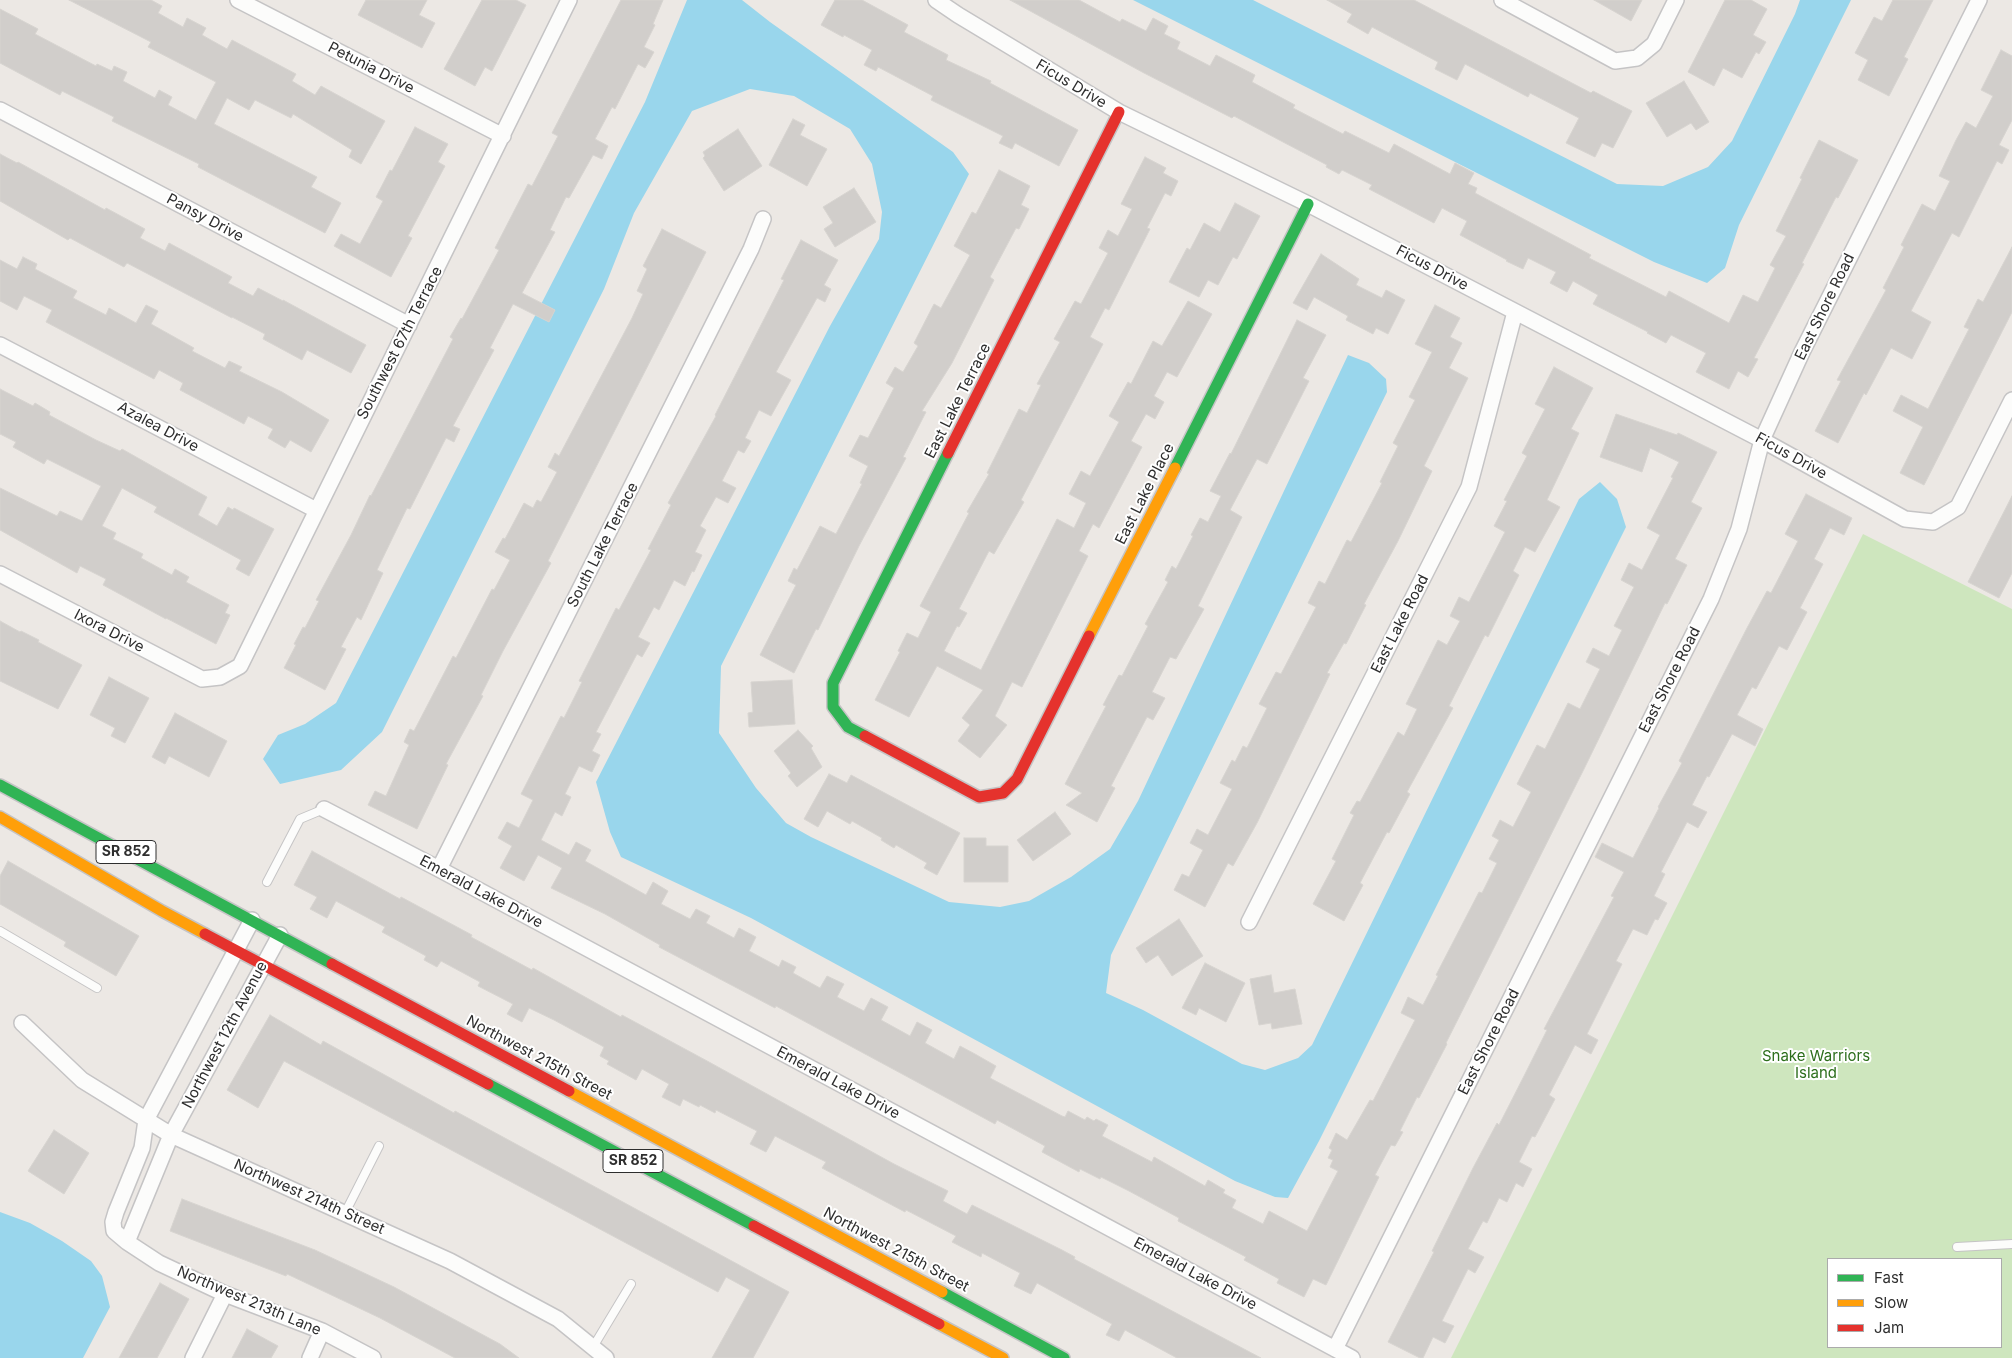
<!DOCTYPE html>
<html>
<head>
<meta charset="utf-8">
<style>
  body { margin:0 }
  #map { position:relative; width:2012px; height:1358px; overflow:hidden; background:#ece8e4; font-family:Inter,sans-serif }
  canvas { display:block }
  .legend { position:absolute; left:1827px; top:1258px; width:175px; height:90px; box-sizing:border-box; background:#fff; border:1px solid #ababab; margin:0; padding:6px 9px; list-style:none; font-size:15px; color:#2e2e2e }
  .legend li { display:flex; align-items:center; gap:10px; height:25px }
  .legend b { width:25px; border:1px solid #ababab }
</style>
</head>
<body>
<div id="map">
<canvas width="2012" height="1358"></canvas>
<ul class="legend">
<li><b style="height:6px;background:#30b455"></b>Fast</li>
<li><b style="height:6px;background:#ff9f0a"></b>Slow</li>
<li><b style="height:6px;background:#e5322d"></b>Jam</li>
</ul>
</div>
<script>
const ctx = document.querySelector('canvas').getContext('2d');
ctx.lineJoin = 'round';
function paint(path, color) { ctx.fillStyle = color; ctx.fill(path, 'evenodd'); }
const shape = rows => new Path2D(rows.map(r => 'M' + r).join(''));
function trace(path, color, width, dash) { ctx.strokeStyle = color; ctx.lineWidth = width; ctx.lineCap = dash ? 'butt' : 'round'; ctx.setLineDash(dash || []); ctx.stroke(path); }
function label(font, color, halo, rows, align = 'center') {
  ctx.font = font + ' Inter,sans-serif'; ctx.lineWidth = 4; ctx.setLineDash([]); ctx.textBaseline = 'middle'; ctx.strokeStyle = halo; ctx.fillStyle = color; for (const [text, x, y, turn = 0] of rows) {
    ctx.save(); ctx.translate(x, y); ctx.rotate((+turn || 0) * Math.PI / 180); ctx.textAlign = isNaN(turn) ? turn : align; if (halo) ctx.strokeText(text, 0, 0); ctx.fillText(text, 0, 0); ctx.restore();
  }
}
const green = shape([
  [1863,534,2012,609,2012,1358,1451,1358],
  [1828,1259,2001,1259,2001,1347,1828,1347]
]);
const water = shape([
  [687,0,742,0,770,22,953,152,969,174,721,666,719,733,756,788,786,823,811,837,949,902,1000,907,1029,901,1071,877,1110,849,1138,801,1348,355,1369,363,1386,379,1387,392,1111,955,1106,993,1143,1010,1242,1064,1265,1070,1298,1058,1312,1045,1579,499,1600,482,1617,499,1626,527,1319,1141,1288,1198,1275,1197,1235,1181,751,918,621,857,610,832,596,782,830,326,879,239,882,212,872,164,850,129,794,96,750,89,692,111,634,213,604,289,382,732,341,770,280,784,263,759,278,735,305,724,336,703,645,102],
  [1133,0,1253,0,1617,184,1663,186,1708,167,1732,141,1795,14,1800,0,1851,0,1739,225,1725,268,1707,283,1654,262],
  [0,1212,30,1223,62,1241,91,1261,102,1276,110,1307,83,1358,0,1358]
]);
const building = shape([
  [69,0,151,0,162,6,158,13,183,27,187,18,206,28,202,35,227,49,232,40,296,74,292,81,315,95,321,86,385,121,361,164,349,157,352,150,293,114,291,118,255,100,249,110,227,98,214,124,317,177,311,187,341,203,325,233,198,167,199,164,112,121,114,117,62,91,60,95,0,63,0,9,38,29,35,34,96,66,97,64,112,71,114,66,127,72,123,81,155,98,159,90,172,97,168,105,196,120,216,82,148,47,151,42,69,0],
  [366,0,427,0,419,15,435,23,422,48,358,15,366,0],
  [482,0,516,0,526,5,492,71,485,67,475,86,444,69,482,0],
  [621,0,663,0,653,24,655,25,644,47,654,52,645,68,638,64,615,109,612,107,595,139,608,146,602,159,593,155,569,198,566,197,550,230,555,232,522,293,555,310,549,322,513,304,490,348,494,350,453,426,460,429,454,442,446,438,410,509,407,508,377,570,383,573,368,605,361,620,357,617,341,647,346,649,325,690,284,668,296,645,294,644,303,627,305,628,319,601,316,600,351,535,370,495,371,496,453,339,450,337,461,318,462,319,499,250,495,248,528,184,532,186,558,136,552,133,621,0],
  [835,0,862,0,908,25,904,32,948,55,946,60,991,81,990,83,1078,130,1059,166,1015,143,1012,149,999,143,1003,136,931,100,933,96,878,67,876,71,864,65,872,50,844,35,843,37,821,25,835,0],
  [1010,0,1079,0,1120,22,1122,19,1146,31,1153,18,1168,26,1164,34,1180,42,1177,49,1210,66,1216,55,1255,75,1252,82,1295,105,1293,108,1343,134,1345,131,1389,153,1394,144,1450,174,1455,163,1474,173,1468,184,1477,188,1475,193,1591,255,1589,258,1666,297,1669,291,1729,323,1743,295,1758,302,1775,268,1770,265,1786,236,1776,231,1802,179,1800,178,1819,140,1858,160,1838,198,1836,197,1802,263,1804,264,1754,358,1758,359,1748,377,1738,371,1729,389,1696,372,1706,353,1671,335,1666,343,1647,333,1648,332,1593,304,1598,295,1573,281,1567,292,1550,283,1556,272,1528,258,1523,269,1506,261,1507,260,1460,235,1467,221,1442,208,1434,223,1369,189,1372,185,1342,170,1339,174,1326,167,1327,165,1283,142,1234,116,1232,118,1144,73,1010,0],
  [1327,0,1414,0,1591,93,1593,91,1632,111,1613,148,1602,143,1595,157,1566,143,1579,118,1530,93,1528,97,1465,64,1457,80,1435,69,1438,62,1372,27,1368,34,1347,22,1352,14,1327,0],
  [1594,0,1642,0,1631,21,1594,0],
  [1725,0,1751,0,1767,9,1753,35,1766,42,1759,54,1756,52,1742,78,1723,68,1714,86,1688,72,1725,0],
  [1893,0,1933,0,1904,57,1908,59,1889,96,1858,80,1868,60,1855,53,1874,17,1882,21,1893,0],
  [2001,50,2012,56,2012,120,1999,145,2009,150,2002,164,1997,161,1959,237,1952,233,1911,311,1931,322,1912,359,1891,348,1866,395,1864,393,1838,443,1815,431,1841,381,1837,380,1886,290,1883,288,1904,247,1901,245,1922,204,1935,211,1950,181,1939,176,1956,140,1966,122,1976,128,1993,96,1981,90,2001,50],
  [1684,81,1709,122,1696,130,1691,123,1667,137,1646,103,1684,81],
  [793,119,805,125,800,135,827,149,807,186,769,165,793,119],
  [415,127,448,144,438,162,445,166,408,236,412,238,391,277,334,246,341,234,360,244,383,201,376,197,390,170,392,171,415,127],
  [738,129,762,166,724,191,703,158,705,156,703,152,738,129],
  [0,154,17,163,18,162,105,210,106,208,145,229,140,238,165,251,169,243,232,277,228,283,253,296,258,288,283,301,283,300,366,345,351,373,307,350,302,360,263,339,265,334,232,317,232,318,127,263,124,267,70,238,68,240,0,201,0,154],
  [1145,157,1166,168,1163,173,1178,181,1171,196,1165,193,1147,228,1150,229,1109,310,1105,308,1090,337,1103,344,1021,500,1024,502,994,554,989,551,959,609,967,613,959,627,957,626,944,651,981,670,1057,519,1074,528,1086,503,1069,494,1081,471,1090,476,1119,422,1109,416,1128,382,1131,384,1153,341,1162,346,1188,301,1212,314,1177,377,1167,372,1154,396,1164,402,1155,419,1146,414,1131,441,1142,447,1099,528,1093,524,1079,551,1088,556,1022,687,1012,682,995,716,1007,725,980,758,958,741,970,725,962,718,983,690,937,666,909,717,875,700,900,652,898,651,907,633,918,638,931,612,920,606,969,513,967,512,989,474,987,473,1019,409,1027,413,1041,385,1037,384,1060,342,1054,339,1075,301,1081,304,1108,253,1099,248,1108,230,1118,236,1132,209,1121,204,1145,157],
  [999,170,1030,186,1021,205,1029,209,1019,229,1016,228,990,277,994,280,952,363,922,411,926,412,903,457,906,458,859,546,818,630,816,629,794,673,760,655,796,585,788,581,794,568,797,570,820,526,836,534,862,484,860,483,868,466,849,456,860,435,868,438,894,388,886,383,895,367,903,372,918,346,914,343,934,304,941,308,970,255,954,246,972,212,976,214,999,170],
  [854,188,876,222,835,247,824,229,833,223,823,207,854,188],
  [1235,203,1260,216,1237,259,1233,257,1218,285,1208,280,1199,297,1169,282,1187,248,1190,250,1204,223,1220,232,1235,203],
  [662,229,706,252,548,561,551,563,503,651,481,695,483,696,446,764,448,765,417,829,368,805,375,791,386,796,409,745,404,742,410,729,414,731,453,656,456,658,492,589,494,590,510,560,495,552,503,538,505,539,524,503,533,508,537,500,541,502,557,472,548,467,555,453,559,456,632,318,643,294,637,291,647,269,643,266,662,229],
  [801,240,838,260,824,285,831,289,825,302,817,298,776,372,791,380,771,416,759,410,745,438,751,441,744,453,738,450,722,481,736,488,728,503,716,497,700,526,706,530,695,552,702,555,694,572,692,571,685,586,674,580,659,610,654,607,638,637,650,643,642,657,637,654,596,732,601,734,592,751,600,755,592,772,579,766,565,794,571,797,562,816,555,812,541,840,569,855,576,842,591,850,585,861,646,895,653,882,668,891,661,904,690,919,696,909,710,916,706,923,734,938,739,928,756,937,749,951,779,967,782,960,796,967,793,973,820,988,827,976,844,984,837,997,864,1011,871,998,888,1007,881,1020,910,1036,917,1022,932,1030,925,1043,954,1059,960,1046,975,1054,996,1066,990,1078,1062,1116,1065,1117,1068,1111,1085,1120,1087,1117,1094,1121,1096,1119,1108,1125,1102,1136,1152,1162,1154,1157,1205,1186,1208,1180,1225,1190,1223,1193,1236,1200,1232,1208,1263,1224,1269,1211,1307,1231,1338,1171,1330,1167,1333,1160,1328,1158,1332,1150,1329,1148,1336,1133,1347,1140,1370,1100,1373,1101,1415,1020,1401,1013,1408,997,1423,1005,1438,976,1436,975,1479,892,1482,893,1497,863,1489,859,1499,840,1492,836,1500,820,1513,827,1531,792,1517,784,1537,745,1545,749,1568,703,1580,709,1600,669,1586,662,1593,648,1609,656,1622,630,1614,626,1634,587,1621,580,1629,563,1642,570,1660,535,1647,528,1673,478,1671,477,1679,462,1650,448,1642,472,1600,457,1616,414,1677,435,1678,433,1717,452,1691,502,1702,508,1675,559,1687,565,1667,604,1665,603,1584,769,1446,1043,1447,1044,1419,1098,1417,1097,1400,1131,1403,1132,1395,1146,1391,1145,1375,1175,1379,1177,1326,1285,1313,1279,1304,1297,1277,1283,1279,1279,1244,1260,1246,1257,1178,1221,1179,1218,1129,1191,1101,1177,1100,1179,1080,1169,1079,1172,1042,1152,1045,1146,997,1120,995,1124,776,1006,775,1008,659,947,660,945,605,914,551,888,562,868,538,855,524,881,500,868,512,846,498,838,507,822,519,828,533,800,521,794,561,716,564,718,582,682,579,681,616,608,619,610,651,550,648,549,671,505,668,503,716,416,715,415,784,280,781,279,801,240],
  [2012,247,2012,312,1924,485,1900,473,1923,427,1893,411,1901,395,1928,409,1969,329,1964,327,1978,299,1983,302,2012,247],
  [1321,254,1359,279,1356,285,1382,298,1386,290,1405,300,1388,334,1376,328,1373,334,1346,320,1348,316,1314,297,1307,310,1293,303,1321,254],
  [23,257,37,264,35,269,77,291,73,298,106,315,109,308,136,323,146,305,158,311,151,324,194,348,192,351,225,368,229,361,242,367,239,371,282,392,329,420,311,452,290,440,285,448,268,438,273,429,248,416,244,424,180,390,183,383,159,370,154,379,46,322,52,310,24,296,17,310,0,301,0,260,17,269,23,257],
  [1435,305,1460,318,1450,337,1462,343,1449,368,1468,378,1424,466,1432,471,1398,541,1364,604,1366,605,1346,644,1344,643,1327,673,1330,674,1257,823,1233,866,1228,863,1205,907,1174,890,1182,874,1189,877,1203,850,1190,843,1197,829,1208,835,1232,789,1220,783,1232,760,1235,762,1243,746,1247,748,1267,708,1259,704,1276,672,1281,674,1316,607,1308,603,1319,581,1325,584,1347,540,1351,542,1382,483,1380,482,1398,446,1393,443,1415,400,1409,397,1432,352,1415,344,1435,305],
  [1297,320,1326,335,1303,378,1309,381,1267,464,1257,459,1230,510,1242,517,1198,606,1204,609,1176,659,1170,657,1152,692,1165,698,1153,720,1147,717,1111,786,1115,788,1097,822,1066,805,1082,793,1065,784,1106,706,1103,705,1119,675,1122,676,1148,626,1145,624,1168,582,1165,580,1172,566,1176,569,1193,536,1191,535,1200,518,1208,522,1221,496,1210,491,1230,453,1231,454,1297,320],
  [1554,367,1593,388,1571,429,1579,433,1547,500,1560,507,1535,552,1525,547,1513,571,1519,575,1488,637,1485,635,1449,706,1453,708,1407,792,1410,794,1389,833,1387,832,1360,883,1363,885,1344,921,1313,904,1336,861,1332,859,1354,815,1350,813,1357,801,1360,802,1398,732,1404,736,1417,709,1406,704,1438,640,1447,645,1460,621,1450,616,1459,597,1469,602,1505,532,1494,526,1507,501,1504,500,1527,456,1522,453,1545,409,1535,404,1554,367],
  [0,389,33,406,35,403,50,412,49,415,96,440,120,451,122,449,207,497,198,515,217,526,228,507,233,510,234,508,274,529,249,576,236,569,241,560,154,512,157,507,122,488,102,526,116,533,113,539,143,554,141,558,172,575,175,569,189,577,186,582,229,605,225,613,230,615,216,644,166,618,166,619,103,585,106,579,80,566,77,573,0,530,0,488,57,516,60,511,82,521,101,486,47,459,44,464,13,447,16,442,0,434,0,389],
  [1806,494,1852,518,1844,535,1830,528,1814,559,1823,564,1800,608,1807,612,1787,650,1779,646,1756,689,1752,687,1737,715,1763,729,1755,746,1732,734,1709,777,1707,776,1692,805,1707,812,1698,828,1687,822,1661,872,1665,874,1654,896,1667,903,1658,920,1655,919,1647,935,1633,929,1616,961,1622,964,1587,1034,1598,1040,1591,1054,1575,1045,1549,1095,1555,1099,1535,1137,1532,1136,1519,1162,1532,1169,1523,1187,1516,1183,1507,1202,1499,1198,1487,1223,1483,1221,1468,1249,1484,1257,1475,1273,1468,1269,1442,1321,1454,1326,1445,1343,1433,1337,1423,1358,1420,1358,1388,1342,1434,1252,1432,1251,1473,1168,1497,1123,1499,1125,1525,1074,1547,1030,1544,1029,1614,897,1611,896,1624,872,1595,857,1602,843,1633,858,1659,808,1658,807,1682,763,1679,761,1747,628,1767,591,1771,593,1798,541,1785,534,1806,494],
  [2012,496,2012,573,1999,598,1968,582,2012,496],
  [0,621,20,632,21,631,39,640,38,642,82,665,58,709,0,681,0,621],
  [109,677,149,698,125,743,111,736,115,728,90,715,109,677],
  [792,680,795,724,749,727,748,713,753,712,751,682,792,680],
  [175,713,227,741,209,777,169,756,165,764,152,757,175,713],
  [798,730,813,746,811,748,822,767,797,787,788,776,791,773,774,751,798,730],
  [829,774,847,783,851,775,960,833,937,875,924,868,927,863,896,845,894,848,881,840,882,838,852,821,850,824,827,811,818,827,804,819,829,774],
  [1055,812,1071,834,1033,861,1017,840,1055,812],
  [964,838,986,838,986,846,1008,846,1008,882,964,882,964,838],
  [312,851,400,899,401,897,472,935,471,937,532,970,533,968,621,1017,622,1015,709,1062,894,1164,948,1191,943,1201,967,1214,972,1205,1062,1250,1075,1257,1074,1259,1261,1358,1177,1358,1125,1330,1119,1341,1106,1335,1112,1324,1037,1283,1031,1294,1014,1286,1020,1273,982,1253,981,1257,952,1242,956,1236,906,1210,905,1212,822,1168,826,1162,775,1136,766,1152,750,1144,757,1131,716,1110,715,1113,700,1105,699,1107,683,1099,680,1106,662,1097,669,1084,642,1069,636,1080,607,1064,609,1061,600,1056,604,1047,554,1020,529,1008,522,1022,507,1014,513,1004,478,986,480,982,441,961,437,967,424,960,426,956,382,932,385,927,336,901,327,918,310,909,317,897,294,885,312,851],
  [8,861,139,936,116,976,64,946,66,942,0,904,0,876,8,861],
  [1179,919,1203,956,1172,976,1158,955,1146,963,1136,948,1179,919],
  [1205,963,1245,983,1226,1022,1199,1008,1196,1015,1182,1008,1205,963],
  [1271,975,1274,993,1295,989,1302,1024,1272,1029,1271,1023,1259,1025,1250,979,1271,975],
  [270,1015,321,1045,323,1041,454,1113,455,1111,789,1292,753,1358,712,1358,750,1290,726,1277,718,1292,284,1061,258,1108,227,1090,270,1015],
  [54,1130,89,1153,64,1194,28,1171,54,1130],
  [182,1199,315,1250,394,1287,500,1344,519,1358,455,1358,380,1318,287,1274,286,1276,170,1231,182,1199],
  [160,1283,189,1299,157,1358,119,1358,160,1283],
  [247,1329,278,1346,271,1358,232,1358,247,1329]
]);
const lane = shape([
  [267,882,300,819,324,809],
  [0,931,97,988],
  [345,1213,379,1146],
  [1957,1247,2012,1244],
  [593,1347,631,1284]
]);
const street = shape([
  [238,0,503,136],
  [936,0,958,15,1119,112,1308,204,1762,440,1905,519,1933,522,1958,507,2012,400],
  [1502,0,1615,61,1637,58,1654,44,1676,0],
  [0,110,409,325],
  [0,345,316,510],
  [0,574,202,679,220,677,240,666,569,0],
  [324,809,439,869,1352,1358],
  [439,869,751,249,763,219],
  [252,920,146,1120,142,1148,116,1212,113,1222,114,1231,127,1242,159,1263,225,1294,322,1331,373,1358],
  [1249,922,1469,487,1515,312],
  [22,1023,82,1080,171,1135,450,1261,558,1319,606,1358],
  [127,1242,171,1135,280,935],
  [1335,1349,1711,599,1739,529,1762,440,1802,352,1979,0],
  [193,1358,225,1294],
  [310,1358,322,1331]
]);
const fast = shape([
  [1175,468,1308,204],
  [865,736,848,727,833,707,833,683,948,453],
  [0,785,332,964],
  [488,1084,754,1226],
  [942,1292,1064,1358]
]);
const slow = shape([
  [1089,636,1175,468],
  [0,817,162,911,205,934],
  [569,1091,942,1292],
  [939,1324,1003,1358]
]);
const jam = shape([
  [948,453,1119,112],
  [865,736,979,797,1003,793,1017,779,1089,636],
  [205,934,488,1084],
  [332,964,569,1091],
  [754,1226,939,1324]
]);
const shields = [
  [126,852,60],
  [633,1161,60]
];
const shieldNames = [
  ["SR 852",126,852],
  ["SR 852",633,1161]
];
const streetNames = [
  ["Petunia Drive",371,68,27],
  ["Ficus Drive",1071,84,31],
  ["Pansy Drive",205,218,28],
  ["Ficus Drive",1432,268,28],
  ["East Shore Road",1825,307,-64],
  ["Southwest 67th Terrace",400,343,-63],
  ["East Lake Terrace",958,401,-63],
  ["Azalea Drive",158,427,28],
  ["Ficus Drive",1791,456,29],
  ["East Lake Place",1145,494,-63],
  ["South Lake Terrace",603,545,-63],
  ["East Lake Road",1400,624,-63],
  ["Ixora Drive",109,631,27],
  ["East Shore Road",1670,680,-63],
  ["Emerald Lake Drive",481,892,28],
  ["Northwest 12th Avenue",225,1035,-62],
  ["East Shore Road",1489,1042,-63],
  ["Northwest 215th Street",539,1058,28],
  ["Emerald Lake Drive",838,1083,28],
  ["Northwest 214th Street",309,1197,24],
  ["Northwest 215th Street",896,1250,28],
  ["Emerald Lake Drive",1195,1274,28],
  ["Northwest 213th Lane",249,1301,23]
];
const parkNames = [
  ["Snake Warriors",1816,1056],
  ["Island",1816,1073]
];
paint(green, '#cee6be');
paint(water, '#99d6ec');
paint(building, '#d1cecb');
trace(building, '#d7d4d0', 1);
trace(lane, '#c5c4c5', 10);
trace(street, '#c5c4c5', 18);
trace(fast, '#c5c4c5', 14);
trace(slow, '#c5c4c5', 14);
trace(jam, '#c5c4c5', 14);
trace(lane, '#fcfcfb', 8);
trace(street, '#fcfcfb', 15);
trace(fast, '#30b455', 11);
trace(slow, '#ff9f0a', 11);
trace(jam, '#e5322d', 11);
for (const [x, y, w] of shields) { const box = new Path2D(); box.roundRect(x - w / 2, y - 11.5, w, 23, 4); ctx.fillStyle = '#fff'; ctx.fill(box); trace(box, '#2e2e2e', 1); }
label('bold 14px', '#2e2e2e', null, shieldNames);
label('15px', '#2e2e2e', '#fff', streetNames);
label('15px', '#2c6e1b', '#fff', parkNames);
</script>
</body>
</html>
